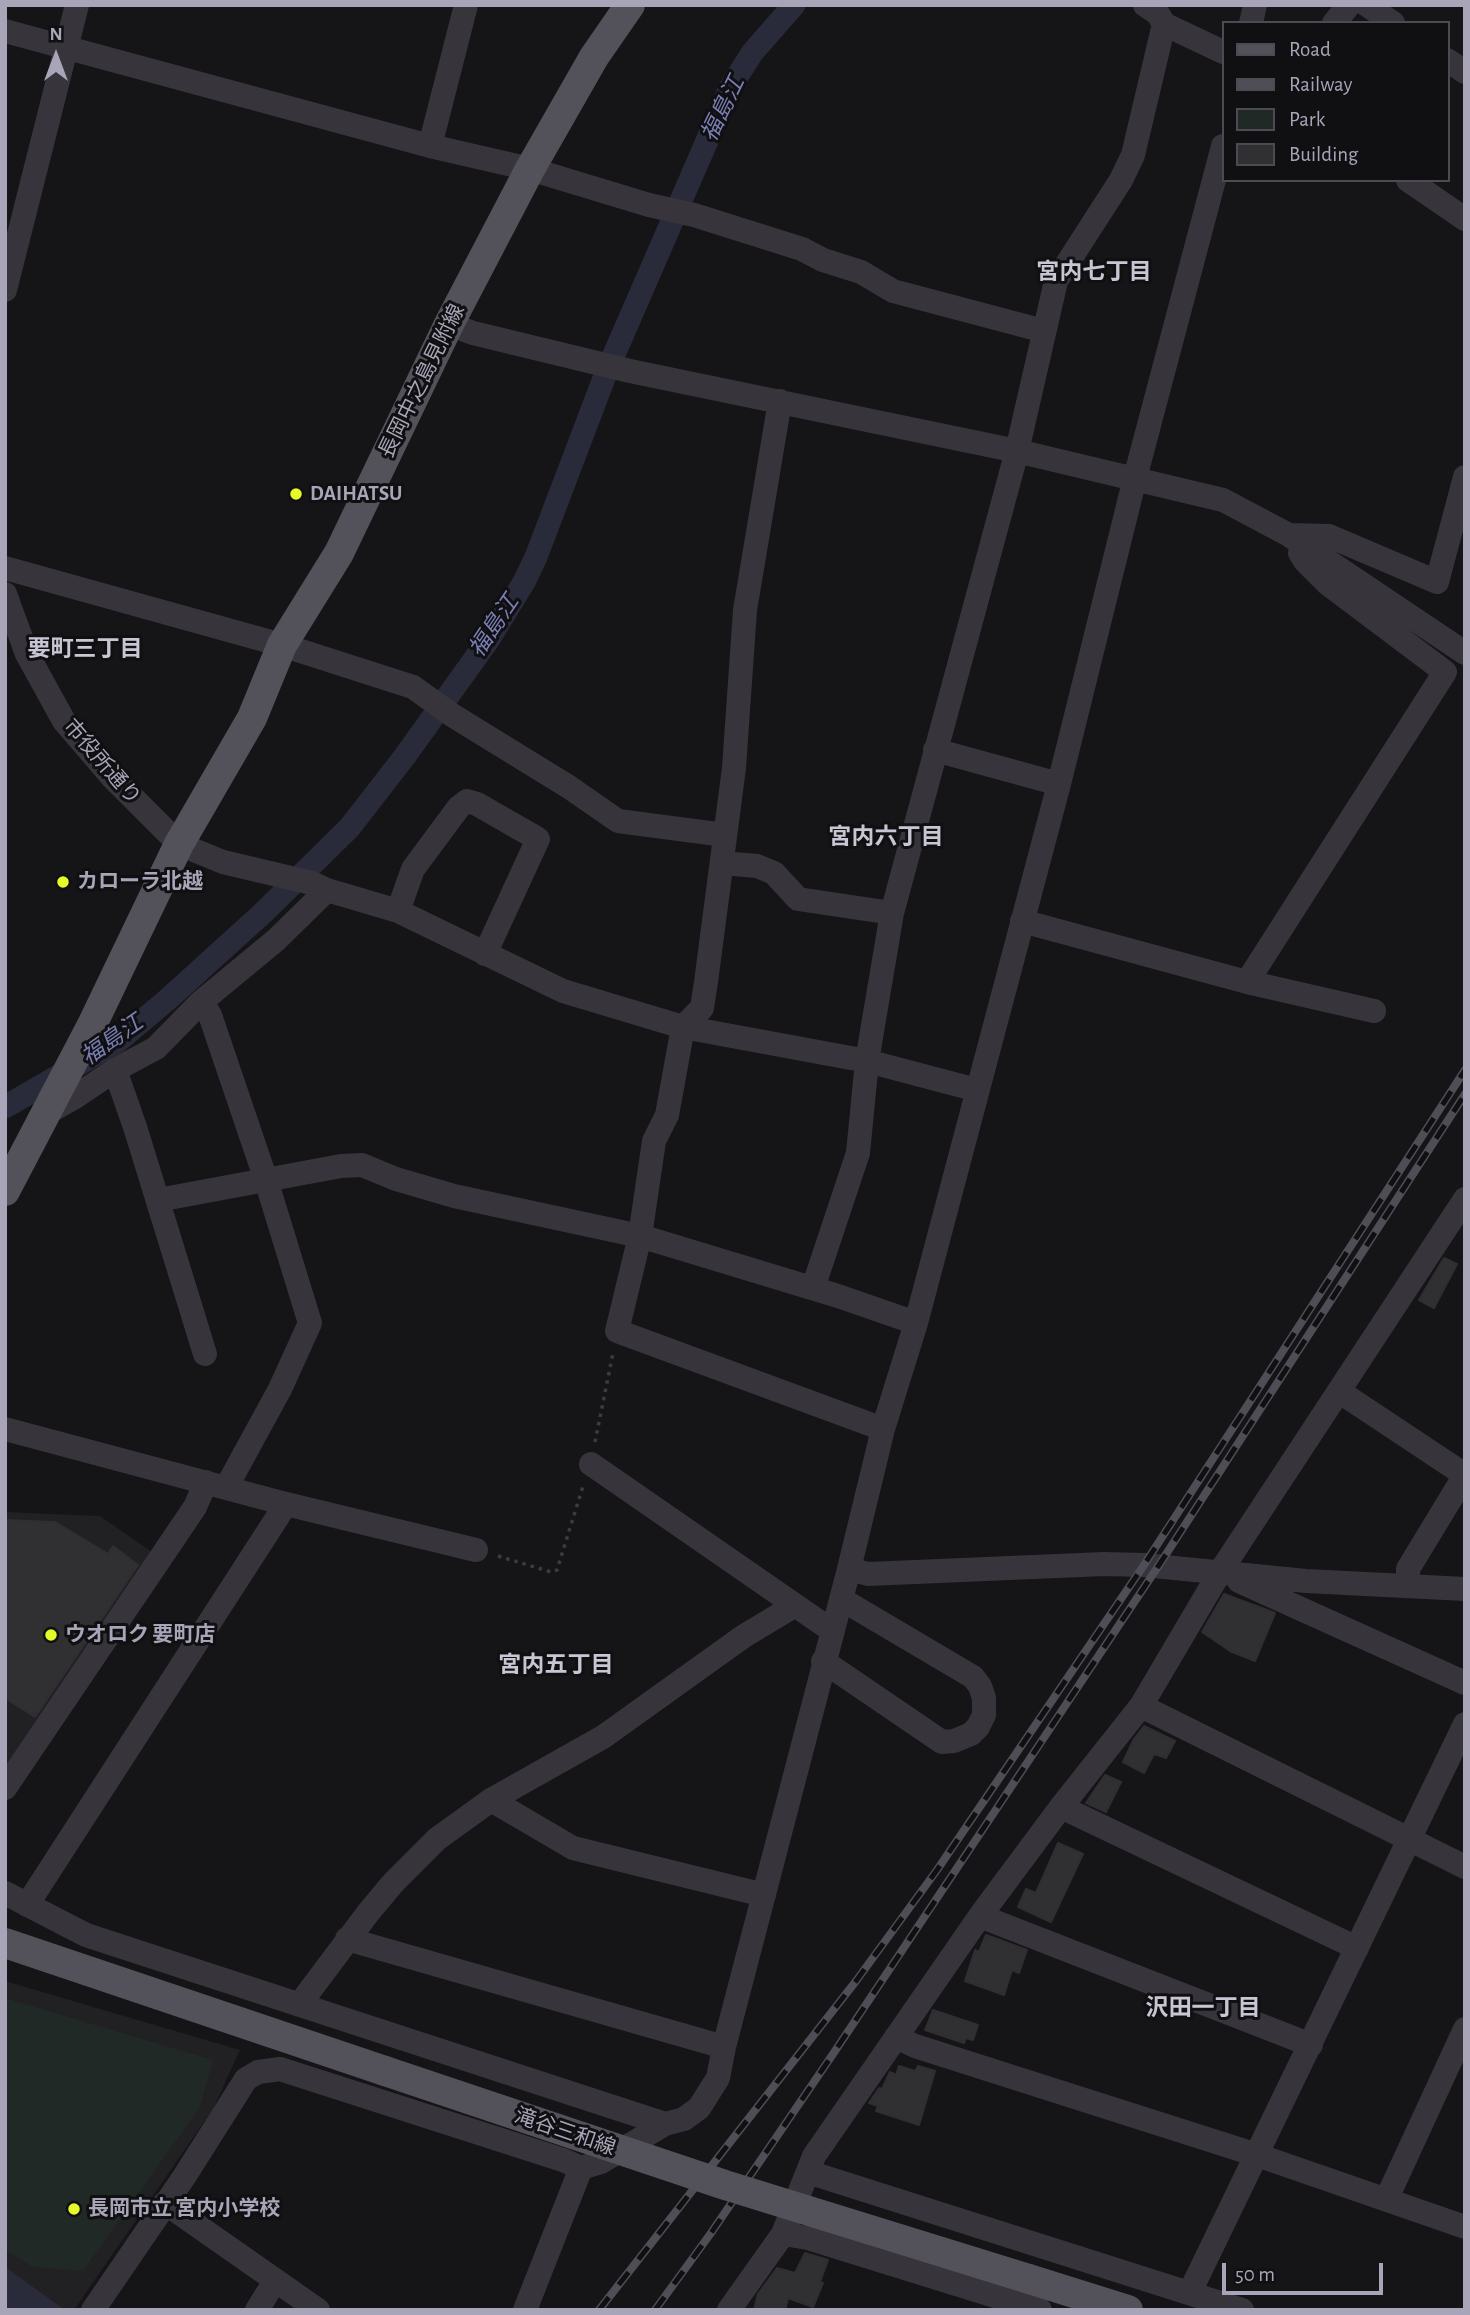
<!DOCTYPE html>
<html>
<head>
<meta charset="utf-8">
<style>
  body { margin:0 }
  #map { position:relative; width:1470px; height:2315px; overflow:hidden; background:#151416; font-family:"Alegreya Sans",sans-serif }
  canvas { display:block }
  .frame { position:absolute; inset:0; border:7px solid #a7a5b7; pointer-events:none }
  .legend { position:absolute; left:1222px; top:21px; width:228px; height:161px; box-sizing:border-box; background:#100f11; border:2px solid #4c4b53; margin:0; padding:9px 12px; list-style:none; font-size:21px; color:#a7a5b7 }
  .legend li { display:flex; align-items:center; gap:14px; height:35px }
  .legend b { width:35px; border:2px solid #4c4b53 }
  .north { position:absolute; left:21px; top:21px; width:70px; height:70px; -webkit-text-stroke:5px #100f11; paint-order:stroke; rotate:0deg; font-size:19px; font-weight:700; line-height:28px; text-align:center; color:#a7a5b7 }
  .north::after { content:''; display:block; margin:auto; width:24px; height:32px; background:#a7a5b7; clip-path:polygon(50% 0,100% 100%,50% 72%,0 100%) }
  .scale { position:absolute; left:1222px; top:2263px; width:161px; height:32px; box-sizing:border-box; border:4px solid #a7a5b7; border-top:0; padding-left:9px; font-size:21px; line-height:24px; white-space:nowrap; color:#a7a5b7; -webkit-text-stroke:5px #100f11; paint-order:stroke }
</style>
</head>
<body>
<div id="map">
<canvas width="1470" height="2315"></canvas>
<div class="frame"></div>
<ul class="legend">
<li><b style="height:9px;background:#53515a"></b>Road</li>
<li><b style="height:9px;background:#4f4e56"></b>Railway</li>
<li><b style="height:19px;background:#202925"></b>Park</li>
<li><b style="height:19px;background:#302f32"></b>Building</li>
</ul>
<div class="north">N</div>
<div class="scale">50 m</div>
</div>
<script>
const ctx = document.querySelector('canvas').getContext('2d');
ctx.lineJoin = 'round';
function paint(path, color) { ctx.fillStyle = color; ctx.fill(path, 'evenodd'); }
const shape = rows => new Path2D(rows.map(r => 'M' + r).join(''));
function trace(path, color, width, dash) { ctx.strokeStyle = color; ctx.lineWidth = width; ctx.lineCap = dash ? 'butt' : 'round'; ctx.setLineDash(dash || []); ctx.stroke(path); }
function label(font, color, halo, rows, align = 'center') {
  ctx.font = font + ' "Alegreya Sans","Noto Sans JP",sans-serif'; ctx.lineWidth = 6; ctx.setLineDash([]); ctx.textBaseline = 'middle'; ctx.strokeStyle = halo; ctx.fillStyle = color; for (const [text, x, y, turn = 0] of rows) {
    ctx.save(); ctx.translate(x, y); ctx.rotate((+turn || 0) * Math.PI / 180); ctx.textAlign = isNaN(turn) ? turn : align; if (halo) ctx.strokeText(text, 0, 0); ctx.fillText(text, 0, 0); ctx.restore();
  }
}
const built = shape([
  [5,1512,100,1516,155,1554,5,1776],
  [5,1981,240,2050,213,2109,74,2310,5,2310]
]);
const green = shape([
  [5,1998,213,2060,200,2107,83,2271,33,2267,5,2250]
]);
const water = shape([
  [5,2267,65,2310,5,2310]
]);
const canal = shape([
  [5,1107,117,1042,167,1000,264,912,350,827,405,756,489,639,524,582,536,557,606,373,730,88,752,53,794,5]
]);
const building = shape([
  [1444,1258,1457,1264,1434,1308,1419,1300,1444,1258],
  [5,1520,55,1522,108,1554,113,1546,138,1565,35,1717,5,1698,5,1520],
  [1224,1594,1275,1613,1255,1661,1230,1651,1202,1632,1224,1594],
  [1144,1726,1175,1741,1166,1758,1154,1754,1144,1773,1123,1762,1134,1739,1144,1726],
  [1105,1775,1121,1782,1106,1812,1086,1803,1105,1775],
  [1058,1843,1083,1854,1051,1922,1018,1907,1026,1889,1036,1893,1058,1843],
  [986,1935,1027,1950,1019,1973,1012,1970,1004,1995,965,1981,975,1950,979,1952,986,1935],
  [933,2010,978,2025,973,2040,966,2038,964,2043,925,2030,933,2010],
  [899,2066,915,2071,918,2066,935,2071,919,2125,876,2111,878,2106,869,2103,879,2088,882,2089,890,2072,896,2075,899,2066],
  [805,2253,828,2260,820,2282,823,2283,813,2307,788,2298,785,2310,754,2310,758,2294,777,2268,795,2273,805,2253]
]);
const path = shape([
  [595,1442,613,1353],
  [498,1556,551,1572,557,1570,583,1486]
]);
const minor = shape([
  [1145,5,1158,14,1164,24,1223,52],
  [1367,5,1393,23],
  [1251,23,1255,5],
  [1334,23,1349,5],
  [5,31,430,146,530,169,649,205,694,215,802,249,823,260,861,272,893,291,1044,331],
  [1447,60,1465,72],
  [430,146,466,5],
  [1408,180,1465,219],
  [5,290,77,5],
  [449,324,473,333,630,371,1017,451,1223,500,1289,535,1465,653],
  [780,401,745,610,734,768,706,982,702,1008,683,1027,667,1115,654,1141,640,1236,617,1331,883,1429],
  [1289,535,1329,536,1437,582,1465,477],
  [5,568,282,645,413,687,452,715,569,787,618,821,725,835],
  [5,594,27,654,64,721,112,777,179,844,223,862,312,883,327,890,398,911,563,991,683,1027,867,1061,977,1090],
  [935,750,1059,784],
  [722,863,757,866,774,873,798,899,892,913],
  [398,911,413,869,459,807,467,801,477,804,538,839,485,954],
  [1022,921,1247,982,1374,1011],
  [1247,982,1445,672,1328,584,1305,561,1300,553],
  [201,1002,210,1015,266,1180,310,1323,280,1389,227,1486],
  [115,1070,135,1127,205,1354],
  [45,1114,75,1097,115,1070,156,1048,201,1002,276,940,327,890],
  [158,1200,341,1166,362,1165,396,1179,454,1196,640,1236,838,1296,916,1323],
  [813,1288,858,1153,867,1061,892,913,1017,451,1056,281,1121,180,1133,155,1164,24],
  [1340,1392,1465,1475],
  [5,1429,286,1504,476,1550],
  [591,1464,831,1630],
  [849,1569,868,1574,1104,1564,1144,1565,1306,1581,1465,1589],
  [1239,1581,1465,1683],
  [1408,1586,1408,1569,1465,1475],
  [823,1661,942,1742,954,1741,971,1734,978,1727,984,1715,984,1698,980,1686,973,1677,841,1599],
  [1141,1706,1465,1867],
  [5,1788,195,1507,206,1482],
  [491,1800,573,1848,764,1895],
  [1061,1807,1357,1948],
  [5,1893,86,1935,665,2124],
  [27,1905,286,1504],
  [980,1916,1311,2045],
  [347,1939,724,2047],
  [299,2005,368,1913,393,1883,437,1839,491,1800,603,1737,744,1636,794,1606],
  [896,2037,915,2046,1257,2155,1465,2227],
  [808,2172,1242,2310],
  [1387,2198,1465,2029],
  [165,2203,318,2310],
  [783,2234,808,2238,1040,2310],
  [1190,2292,1465,1724],
  [93,2310,184,2177,246,2079,258,2072,280,2069,563,2160,581,2168,601,2162,665,2124,684,2119,699,2108,718,2078,724,2047,849,1569,883,1429,916,1323,1059,784,1135,478,1223,146],
  [257,2310,275,2281],
  [525,2310,581,2168],
  [729,2310,783,2234,814,2156,980,1916,1061,1807,1141,1706,1220,1572,1465,1199]
]);
const major = shape([
  [5,1191,92,1025,179,844,252,718,282,645,339,553,449,324,530,169,594,57,630,5],
  [5,1943,385,2071],
  [1029,2279,1128,2310]
]);
const rail = shape([
  [599,2310,856,1981,937,1870,1144,1565,1465,1070],
  [655,2310,711,2233,833,2054,1159,1565,1465,1094]
]);
const majorBridge = shape([
  [385,2071,725,2185,1029,2279]
]);
const markers = [
  [296,494,7,"#e4fb27"],
  [63,882,7,"#e4fb27"],
  [51,1635,7,"#e4fb27"],
  [74,2209,7,"#e4fb27"]
];
const streetNames = [
  ["長岡中之島見附線",422,381,-64],
  ["市役所通り",102,762,49],
  ["滝谷三和線",565,2132,19]
];
const poiNames = [
  ["DAIHATSU",310,494],
  ["カローラ北越",77,882],
  ["ウオロク 要町店",65,1635],
  ["長岡市立 宮内小学校",88,2209]
];
const waterNames = [
  ["福島江",723,109,-64],
  ["福島江",494,626,-56],
  ["福島江",112,1040,-35]
];
const neighbourhoodNames = [
  ["宮内七丁目",1094,272],
  ["要町三丁目",85,649],
  ["宮内六丁目",886,837],
  ["宮内五丁目",556,1665],
  ["沢田一丁目",1203,2008]
];
paint(built, '#212023');
paint(green, '#202925');
paint(water, '#2a2b3a');
trace(canal, '#2a2b3a', 23);
paint(building, '#302f32');
trace(building, '#302e32', 2);
trace(path, '#3c3b42', 3.5, [3.5, 5]);
trace(minor, '#37353b', 24);
trace(major, '#53515a', 30);
trace(rail, '#4f4e56', 8);
trace(rail, '#100f11', 5, [16]);
trace(majorBridge, '#53515a', 30);
for (const [x, y, r, color] of markers) { const dot = new Path2D(); dot.arc(x, y, r, 0, 2 * Math.PI); ctx.fillStyle = color; ctx.fill(dot); trace(dot, '#100f11', 2.5); }
label('21px', '#a7a5b7', '#100f11', streetNames);
label('bold 21px', '#a7a5b7', '#100f11', poiNames, 'left');
label('italic 23px', '#7a7fb4', '#100f11', waterNames);
label('bold 23px', '#c8c6d3', '#100f11', neighbourhoodNames);
</script>
</body>
</html>
